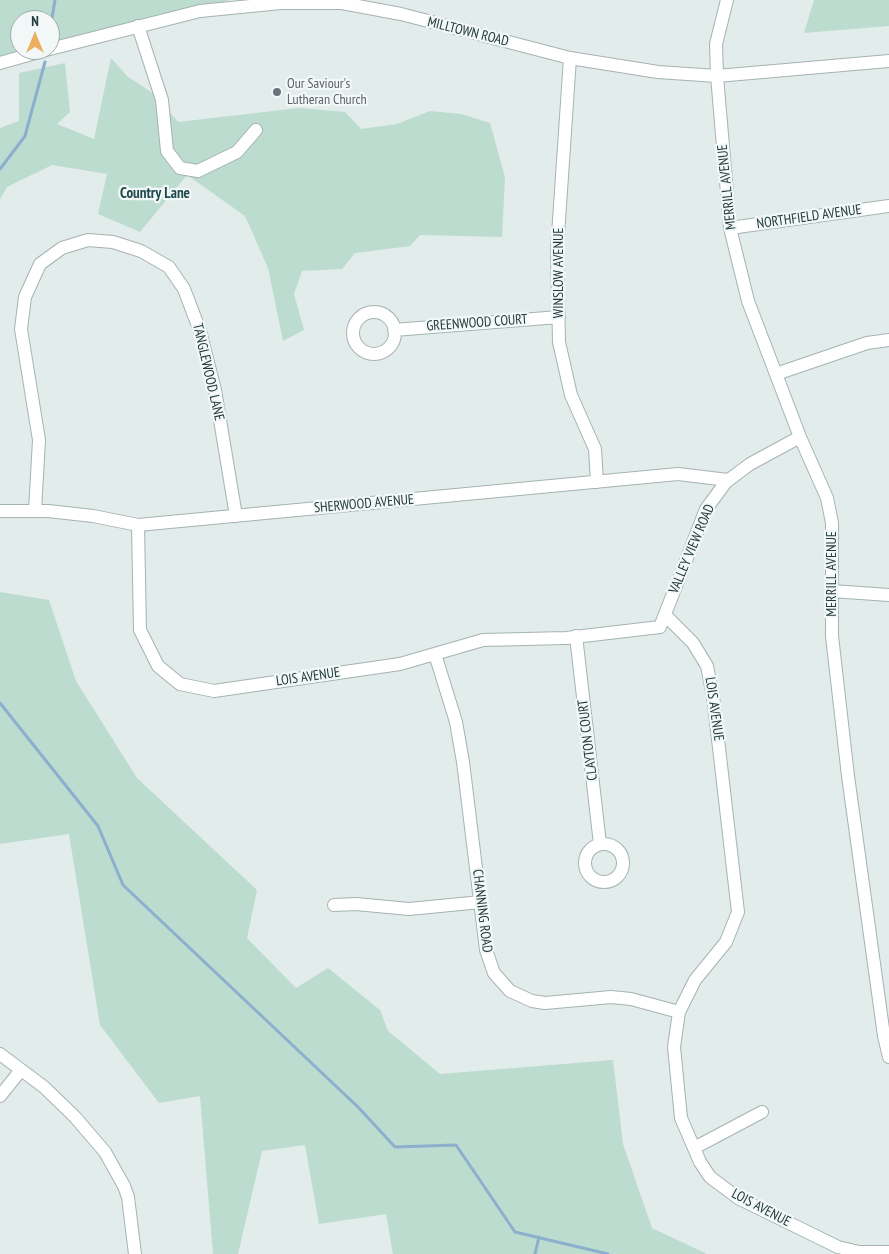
<!DOCTYPE html>
<html>
<head>
<meta charset="utf-8">
<style>
  body { margin:0 }
  #map { position:relative; width:889px; height:1254px; overflow:hidden; background:#e2ecea; font-family:"PT Sans Narrow",sans-serif }
  canvas { display:block }
  .north { position:absolute; left:10px; top:10px; width:50px; height:50px; box-sizing:border-box; background:#f2f8f7; border:1px solid #9facac; border-radius:50%; rotate:0deg; font-size:14px; font-weight:700; line-height:20px; text-align:center; color:#233b3c }
  .north::after { content:''; display:block; margin:auto; width:18px; height:22px; background:#ecaf60; clip-path:polygon(50% 0,100% 100%,50% 72%,0 100%) }
</style>
</head>
<body>
<div id="map">
<canvas width="889" height="1254"></canvas>
<div class="north">N</div>
</div>
<script>
const ctx = document.querySelector('canvas').getContext('2d');
ctx.lineJoin = 'round';
function paint(path, color) { ctx.fillStyle = color; ctx.fill(path, 'evenodd'); }
const shape = rows => new Path2D(rows.map(r => 'M' + r).join(''));
function trace(path, color, width, dash) { ctx.strokeStyle = color; ctx.lineWidth = width; ctx.lineCap = dash ? 'butt' : 'round'; ctx.setLineDash(dash || []); ctx.stroke(path); }
function label(font, color, halo, rows, align = 'center') {
  ctx.font = font + ' "PT Sans Narrow",sans-serif'; ctx.lineWidth = 4.5; ctx.setLineDash([]); ctx.textBaseline = 'middle'; ctx.strokeStyle = halo; ctx.fillStyle = color; for (const [text, x, y, turn = 0] of rows) {
    ctx.save(); ctx.translate(x, y); ctx.rotate((+turn || 0) * Math.PI / 180); ctx.textAlign = isNaN(turn) ? turn : align; if (halo) ctx.strokeText(text, 0, 0); ctx.fillText(text, 0, 0); ctx.restore();
  }
}
const green = shape([
  [0,0,229,0,200,11,0,65],
  [20,20,50,20,50,50,20,50],
  [814,0,889,0,889,26,804,33],
  [111,58,127,76,154,94,178,122,299,108,345,112,361,129,397,124,430,111,461,114,490,123,505,177,502,237,420,235,410,246,355,253,342,269,302,271,294,294,304,330,283,341,268,268,245,216,187,175,140,232,98,214,107,174,52,165,7,187,0,199,0,128,19,121,19,73,65,63,70,112,57,124,94,139],
  [0,592,49,600,76,681,137,778,257,890,247,938,296,988,328,968,380,1010,388,1031,440,1074,613,1060,623,1144,652,1228,707,1254,393,1254,386,1214,319,1224,305,1145,262,1151,238,1254,213,1254,200,1096,159,1103,100,1025,69,834,0,844]
]);
const stream = shape([
  [50,30,55,0],
  [0,169,25,136,45,62],
  [0,703,98,826,123,885,358,1107,395,1147,456,1145,515,1232,608,1254],
  [535,1254,539,1237]
]);
const minor = shape([
  [727,0,716,44,717,76,730,228,748,301,800,437,827,498,832,523,832,636,848,776,884,1036,889,1057],
  [138,26,162,100,167,151,180,168,198,171,237,152,256,130],
  [50,49,200,11,281,3,342,3,401,14,570,58,658,72,717,76,889,61],
  [570,58,557,250,559,342,571,395,595,449,597,482],
  [0,63,46,50],
  [730,228,889,206],
  '353 333a21 21 0 1 1 42 0a21 21 0 1 1-42 0Z',
  [394,330,559,317],
  [776,374,867,343,889,340],
  [0,511,48,511,93,516,138,525,678,474,728,480],
  [35,511,39,440,21,329,25,297,40,264,62,248,88,240,113,242,141,251,169,267,184,289,200,331,215,390,236,516],
  [138,525,140,630,158,666,180,684,214,691,400,664,483,640,566,638,660,627,706,509,726,482,750,464,800,437],
  [832,591,889,595],
  [665,615,693,643,707,666,713,696,738,912,726,942,695,980,679,1012,674,1047,681,1118,700,1162,710,1177,738,1198,838,1247,859,1252,889,1252],
  [576,636,600,844],
  [435,654,456,722,463,762,486,950,494,973,510,991,532,1001,545,1003,611,997,631,999,679,1012],
  '585 863a19 19 0 1 1 38 0a19 19 0 1 1-38 0Z',
  [334,905,356,904,409,909,481,902],
  [0,1054,44,1087,75,1117,105,1152,124,1186,128,1197,135,1254],
  [0,1096,21,1070],
  [694,1148,762,1112]
]);
const markers = [
  [277,92,5,"#6b7280"]
];
const streetNames = [
  ["MILLTOWN ROAD",468,32,14],
  ["MERRILL AVENUE",727,187,-96],
  ["NORTHFIELD AVENUE",809,217,-8],
  ["WINSLOW AVENUE",559,273,-90],
  ["GREENWOOD COURT",477,323,-4],
  ["TANGLEWOOD LANE",208,372,77],
  ["SHERWOOD AVENUE",364,504,-5],
  ["VALLEY VIEW ROAD",692,549,-67],
  ["MERRILL AVENUE",832,574,-90],
  ["LOIS AVENUE",308,677,-8],
  ["LOIS AVENUE",714,709,82],
  ["CLAYTON COURT",588,740,-97],
  ["CHANNING ROAD",482,911,83],
  ["LOIS AVENUE",761,1208,28]
];
const worshipNames = [
  ["Our Saviour's",287,84],
  ["Lutheran Church",287,100]
];
const neighbourhoodNames = [
  ["Country Lane",155,194]
];
paint(green, '#bcdccf');
trace(stream, '#8cafce', 3);
trace(minor, '#a5b3b2', 14);
trace(minor, '#fff', 12);
for (const [x, y, r, color] of markers) { const dot = new Path2D(); dot.arc(x, y, r, 0, 2 * Math.PI); ctx.fillStyle = color; ctx.fill(dot); trace(dot, '#f2f8f7', 2); }
label('14px', '#233b3c', '#f2f8f7', streetNames);
label('14px', '#5b616d', '#f2f8f7', worshipNames, 'left');
label('bold 15px', '#204a4d', '#f2f8f7', neighbourhoodNames);
</script>
</body>
</html>
